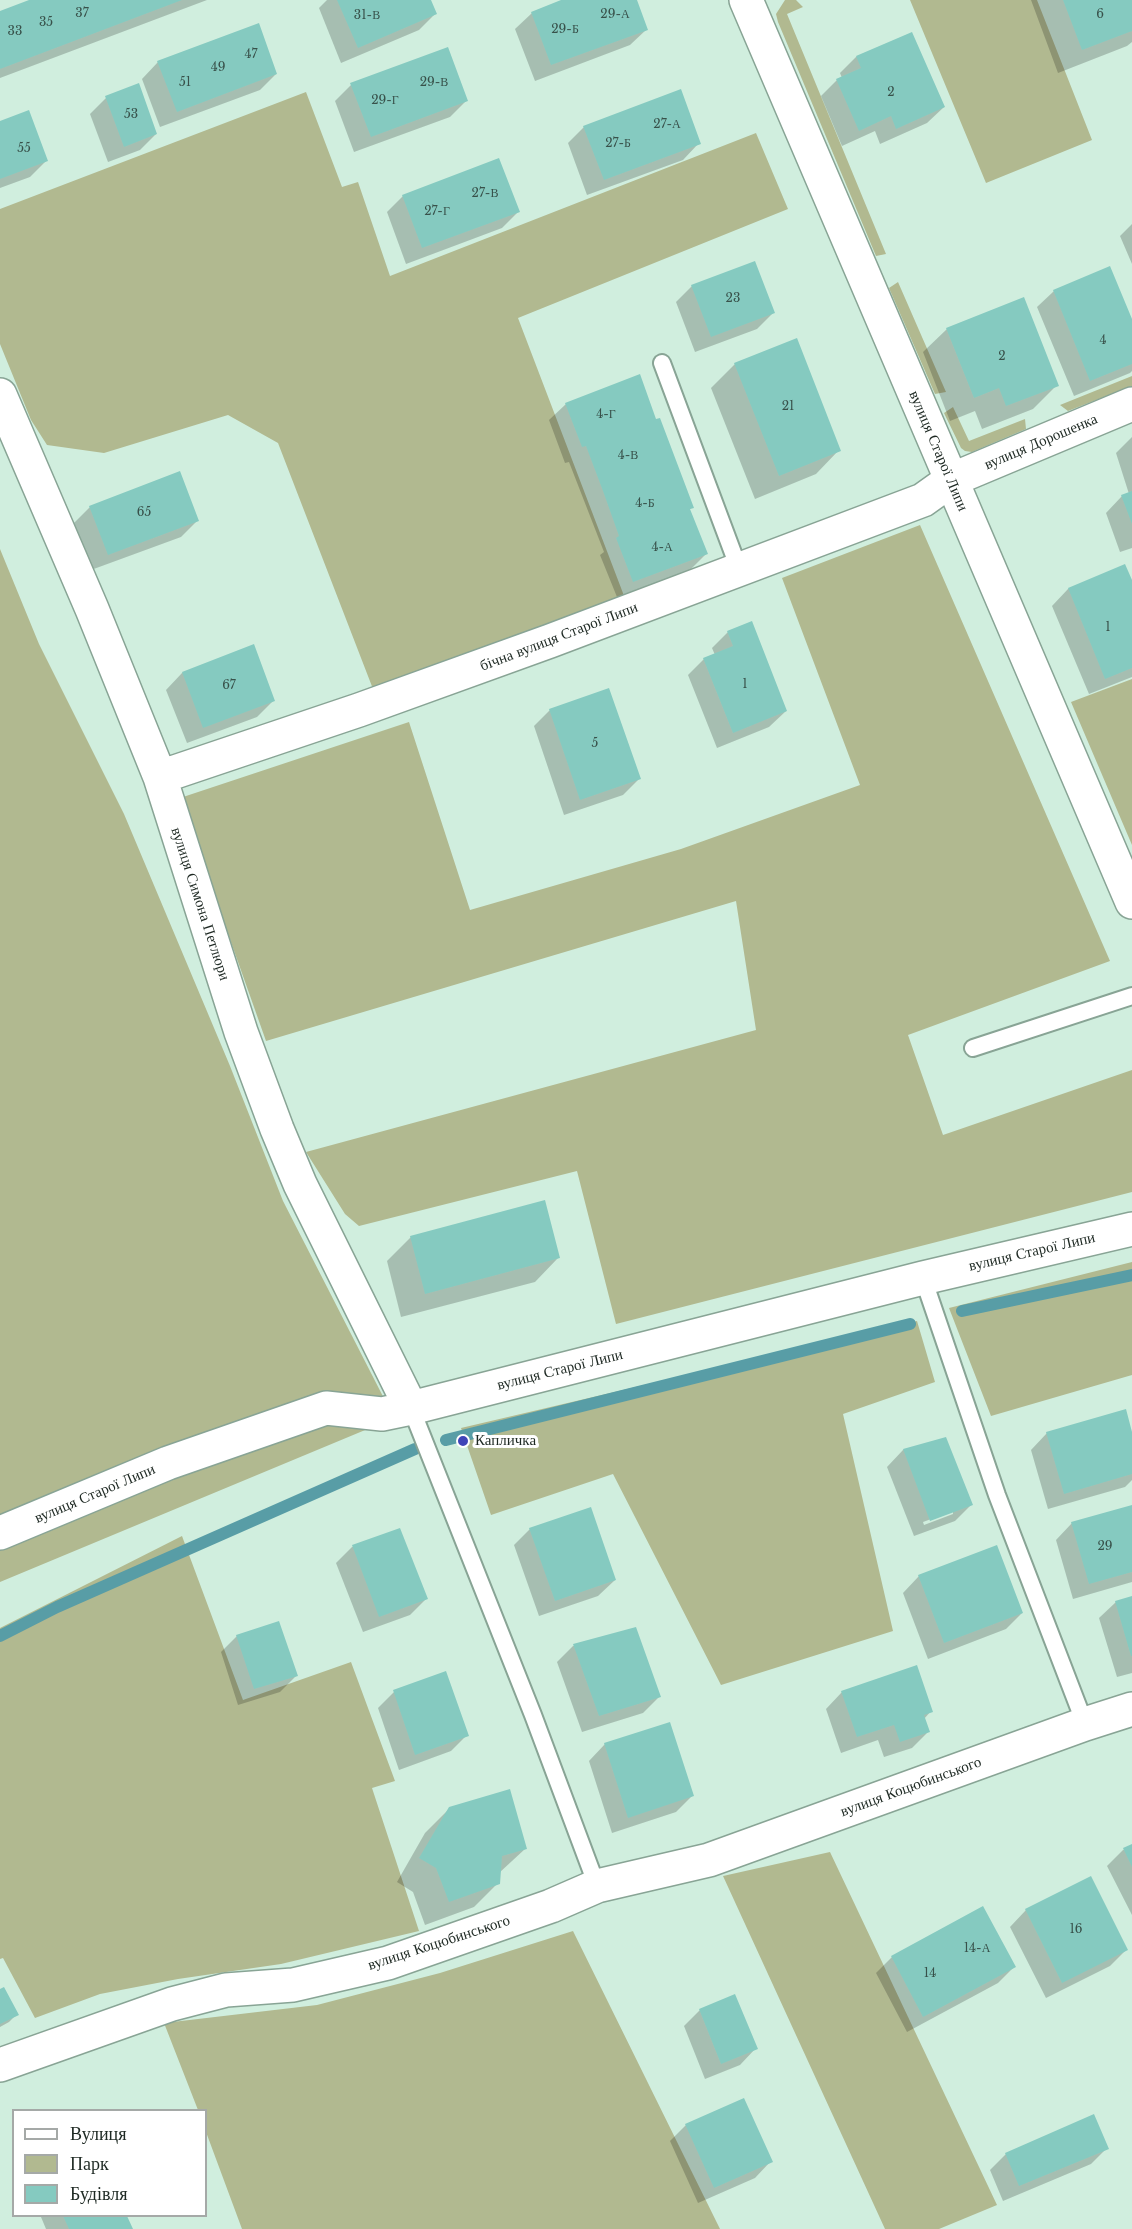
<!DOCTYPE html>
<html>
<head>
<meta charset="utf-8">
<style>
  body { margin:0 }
  #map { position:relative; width:1132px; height:2229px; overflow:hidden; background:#d0eede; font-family:"Libre Baskerville",serif }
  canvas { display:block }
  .legend { position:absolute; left:12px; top:2109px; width:195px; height:108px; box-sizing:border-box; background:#fff; border:2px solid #a5a9a7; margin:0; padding:8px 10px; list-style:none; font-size:18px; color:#1e2923 }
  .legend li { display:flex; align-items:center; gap:12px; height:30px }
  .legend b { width:30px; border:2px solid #a5a9a7 }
</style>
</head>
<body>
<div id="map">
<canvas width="1132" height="2229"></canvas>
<ul class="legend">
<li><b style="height:8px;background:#fff"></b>Вулиця</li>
<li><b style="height:16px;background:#b1b990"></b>Парк</li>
<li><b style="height:16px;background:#85cac0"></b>Будівля</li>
</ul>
</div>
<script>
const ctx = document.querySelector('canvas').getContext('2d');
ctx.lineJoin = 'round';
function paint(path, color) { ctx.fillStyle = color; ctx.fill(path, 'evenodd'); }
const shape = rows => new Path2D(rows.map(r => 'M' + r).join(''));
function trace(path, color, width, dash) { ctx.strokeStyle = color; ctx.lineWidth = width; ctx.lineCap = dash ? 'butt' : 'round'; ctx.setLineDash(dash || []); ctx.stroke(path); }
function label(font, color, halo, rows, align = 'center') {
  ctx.font = font + ' "Libre Baskerville",serif'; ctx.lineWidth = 6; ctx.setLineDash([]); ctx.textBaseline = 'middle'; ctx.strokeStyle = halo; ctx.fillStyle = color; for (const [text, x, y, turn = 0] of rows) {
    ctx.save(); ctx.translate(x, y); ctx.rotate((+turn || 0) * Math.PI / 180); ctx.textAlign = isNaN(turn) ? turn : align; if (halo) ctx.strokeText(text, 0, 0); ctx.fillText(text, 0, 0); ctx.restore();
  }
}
const green = shape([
  [785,0,796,0,803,7,787,14,886,254,876,256,778,22,776,14],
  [910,0,1037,0,1092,140,986,183],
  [306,92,342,187,358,182,390,276,756,133,788,209,518,318,626,601,373,689,278,443,228,415,104,453,47,445,31,420,0,344,0,209],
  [898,282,946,392,935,394,889,288],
  [1132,376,1132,386,1068,411,1060,405],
  [953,407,969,441,1025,419,1026,429,972,452,965,451,961,448,944,413],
  [920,525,1110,961,908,1035,943,1135,1132,1070,1132,1192,616,1324,577,1171,359,1226,345,1214,306,1152,756,1030,736,901,266,1041,180,798,409,722,470,910,681,849,860,785,782,578],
  [0,549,39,644,124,814,230,1066,283,1201,394,1418,0,1582],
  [1132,679,1132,845,1071,702],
  [1132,1262,1132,1375,991,1416,949,1308],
  [917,1321,935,1382,843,1414,893,1631,721,1685,613,1474,491,1515,461,1428],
  [182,1536,243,1700,351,1662,395,1781,372,1788,419,1931,281,1964,178,1979,100,1994,35,2018,3,1958,0,1959,0,1628],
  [830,1852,997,2205,939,2229,885,2229,723,1876],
  [573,1931,720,2229,242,2229,206,2132,206,2110,198,2110,164,2023,317,2005,440,1973]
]);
const shadow = shape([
  [34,0,207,0,0,78,0,13],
  [327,0,429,0,435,14,419,30,341,63,319,8],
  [566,0,636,0,647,29,630,45,535,81,515,29,532,13],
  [1031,0,1132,0,1132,42,1127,46,1058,73],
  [912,34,944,107,927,123,880,144,875,131,842,146,821,96,837,80,842,78,840,73,856,57],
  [158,62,276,74,260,90,160,127,142,79],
  [351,85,466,101,450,117,354,152,335,101],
  [106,98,156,134,140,150,108,162,90,114],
  [0,122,46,161,30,177,0,188],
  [584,127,699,143,683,160,587,195,568,143],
  [403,196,518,212,502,228,406,264,387,212],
  [1132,224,1132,264,1120,236],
  [692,286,773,313,757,329,695,352,676,302],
  [1054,291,1132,323,1132,371,1130,373,1074,396,1037,307],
  [947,329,1057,385,1033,409,982,429,975,411,950,421,923,352],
  [735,364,839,450,816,474,755,499,711,388],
  [566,404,655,421,693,507,689,510,706,554,690,570,617,597,600,555,604,552,569,462,565,463,549,420],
  [1132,437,1132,548,1120,552,1106,513,1122,496,1129,494,1116,453],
  [90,507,197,521,181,537,91,570,74,523],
  [1125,566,1132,584,1132,677,1089,694,1052,606,1068,589],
  [728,632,786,711,769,727,717,748,688,675,704,659,715,655,712,648],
  [253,646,274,700,257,717,187,743,166,690,182,673],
  [550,710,639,779,623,795,564,815,534,726],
  [411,1237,558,1258,535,1282,401,1317,387,1261],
  [1047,1433,1132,1437,1132,1480,1125,1487,1048,1509,1031,1450],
  [945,1438,971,1505,955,1521,914,1536,887,1467,903,1450],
  [953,1511,953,1514,924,1525,923,1522],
  [1132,1506,1132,1582,1073,1599,1056,1540,1072,1523],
  [399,1529,426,1599,410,1615,363,1632,336,1563,352,1547],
  [530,1529,615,1580,598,1596,539,1616,514,1545],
  [919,1576,1022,1613,1006,1629,928,1659,903,1593],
  [1132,1597,1132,1673,1117,1677,1099,1618,1116,1602],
  [635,1629,659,1697,643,1713,582,1732,557,1662,573,1646],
  [237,1636,296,1676,280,1692,238,1705,221,1652],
  [394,1692,467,1735,451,1751,399,1770,378,1708],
  [842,1692,931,1711,924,1719,928,1732,912,1748,884,1757,878,1740,841,1753,826,1709],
  [605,1744,692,1796,676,1812,612,1833,589,1761],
  [450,1808,525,1849,499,1873,498,1883,474,1907,425,1925,413,1892,397,1882,425,1833],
  [1132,1845,1132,1915,1107,1866,1123,1850],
  [1026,1910,1126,1950,1110,1966,1046,1998,1010,1927],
  [892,1957,1014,1967,998,1983,907,2032,876,1973],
  [0,1991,17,2014,9,2022,0,2027],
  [700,2010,756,2048,740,2065,705,2079,684,2026],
  [686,2125,771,2161,755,2178,698,2203,670,2141],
  [1107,2148,1091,2164,1003,2201,990,2170,1006,2154],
  [43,2216,125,2216,131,2229,46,2229,41,2217]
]);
const stream = shape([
  [962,1311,1132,1275],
  [446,1440,910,1324],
  [0,1636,57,1607,415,1449]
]);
const building = shape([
  [29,0,182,0,0,69,0,11],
  [337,0,431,0,437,14,358,48],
  [561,0,637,0,648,30,551,65,531,12],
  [1063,0,1132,0,1132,31,1082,50],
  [259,23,277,74,177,112,157,61],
  [912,32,945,107,896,129,891,116,859,131,836,79,861,68,856,56],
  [448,47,468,101,371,137,350,83],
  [139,83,157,134,124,147,105,96],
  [681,89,701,144,604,180,583,126],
  [29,110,48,161,0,179,0,121],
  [499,158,520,212,422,248,402,195],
  [755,261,775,313,711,337,691,285],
  [1110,266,1132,319,1132,364,1090,381,1053,290],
  [1024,297,1059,386,1006,406,999,388,974,398,946,328],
  [797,338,841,451,779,476,734,363],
  [640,374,656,419,660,418,694,508,690,509,708,554,633,582,616,538,619,536,603,491,586,446,582,447,565,403],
  [180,471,199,521,108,555,89,506],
  [1132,491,1132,524,1121,495],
  [1125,564,1132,580,1132,668,1105,679,1068,588],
  [752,621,787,711,733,733,703,658,733,646,727,631],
  [254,644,275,701,203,728,182,672],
  [609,688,641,779,580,800,549,709],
  [545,1200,560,1258,425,1294,410,1236],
  [1126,1409,1132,1432,1132,1474,1064,1494,1046,1432],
  [946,1437,973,1505,930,1521,903,1449],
  [1132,1505,1132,1572,1089,1584,1071,1522],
  [591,1507,616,1580,555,1601,529,1528],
  [400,1528,428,1599,379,1617,352,1545],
  [997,1545,1023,1613,944,1643,918,1575],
  [1132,1596,1132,1656,1131,1656,1115,1601],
  [279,1621,298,1676,254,1689,236,1635],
  [636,1627,661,1697,599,1716,573,1644],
  [917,1665,933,1712,924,1715,930,1732,900,1742,894,1725,857,1737,841,1691],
  [446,1671,469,1736,415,1755,393,1690],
  [670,1722,694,1796,628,1818,604,1743],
  [510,1789,527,1849,502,1856,500,1884,449,1902,436,1868,419,1858,449,1807],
  [1132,1844,1132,1867,1123,1848],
  [1091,1876,1128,1950,1062,1983,1025,1909],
  [983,1906,1016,1967,923,2017,891,1956],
  [4,1987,19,2015,0,2024,0,1989],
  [735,1994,758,2049,721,2064,699,2009],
  [744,2098,773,2162,714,2188,685,2124],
  [1094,2114,1109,2149,1019,2186,1005,2153],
  [63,2216,127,2216,133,2229,69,2229]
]);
const lane = shape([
  [662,363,739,569],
  [973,1048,1132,996],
  [923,1278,997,1495,1085,1724],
  [411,1408,533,1715,597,1886]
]);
const street = shape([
  [0,395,92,609,160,777,241,1032,277,1129,300,1184,411,1408],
  [160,777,359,710,550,641,923,500,951,480,1132,404],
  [0,1533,168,1463,326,1408,382,1414,411,1408,923,1278,1132,1229],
  [0,2065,172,2004,226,1990,293,1985,388,1963,551,1906,597,1886,709,1860,1085,1724,1132,1709]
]);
const secondary = shape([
  [746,0,1132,902]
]);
const markers = [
  [463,1441,6,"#3f44b8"]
];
const numberNames = [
  ["37",82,14],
  ["29-А",615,15],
  ["6",1100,15],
  ["31-В",367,16],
  ["35",46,23],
  ["29-Б",565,30],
  ["33",15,32],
  ["47",251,55],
  ["49",218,68],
  ["51",185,83],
  ["29-В",434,83],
  ["2",891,93],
  ["29-Г",385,101],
  ["53",131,115],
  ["27-А",667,125],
  ["27-Б",618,144],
  ["55",24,149],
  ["27-В",485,194],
  ["27-Г",437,212],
  ["23",733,299],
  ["4",1103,341],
  ["2",1002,357],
  ["21",788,407],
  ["4-Г",606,415],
  ["4-В",628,456],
  ["4-Б",645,504],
  ["65",144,513],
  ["4-А",662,548],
  ["1",1108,628],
  ["1",745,685],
  ["67",229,686],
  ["5",595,744],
  ["29",1105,1547],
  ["16",1076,1930],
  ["14-А",977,1949],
  ["14",930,1974]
];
const streetNames = [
  ["вулиця Дорошенка",1041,442,-23],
  ["вулиця Старої Липи",938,451,67],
  ["бічна вулиця Старої Липи",559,637,-21],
  ["вулиця Симона Петлюри",200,904,72],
  ["вулиця Старої Липи",1032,1252,-13],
  ["вулиця Старої Липи",560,1370,-14],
  ["вулиця Старої Липи",95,1494,-23],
  ["вулиця Коцюбинського",911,1787,-20],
  ["вулиця Коцюбинського",439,1943,-18]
];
const poiNames = [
  ["Капличка",475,1441]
];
paint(green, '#b1b990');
paint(shadow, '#0003');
trace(stream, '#589da6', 12);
paint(building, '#85cac0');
trace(lane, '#88a495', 20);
trace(street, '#88a495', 36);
trace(secondary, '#88a495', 36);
trace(lane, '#fff', 16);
trace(street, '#fff', 33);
trace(secondary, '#fff', 33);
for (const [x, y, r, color] of markers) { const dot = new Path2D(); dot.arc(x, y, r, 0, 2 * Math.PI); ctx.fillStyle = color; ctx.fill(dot); trace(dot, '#fff', 2); }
label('12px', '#38514a', null, numberNames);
label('15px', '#1e2923', '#fff', streetNames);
label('15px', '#1e2923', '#fff', poiNames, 'left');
</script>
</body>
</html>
